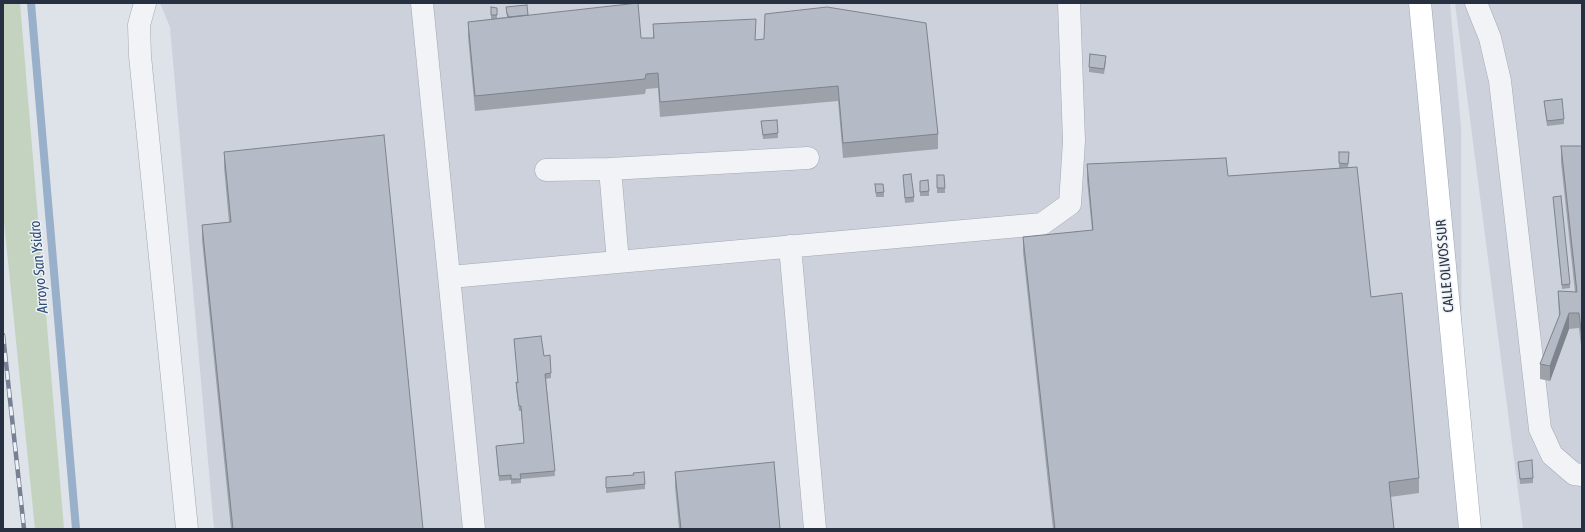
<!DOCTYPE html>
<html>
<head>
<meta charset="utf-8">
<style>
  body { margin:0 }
  #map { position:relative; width:1585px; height:532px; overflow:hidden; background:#dee2e9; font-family:"Asap Condensed",sans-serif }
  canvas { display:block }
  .frame { position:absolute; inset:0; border:4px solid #273040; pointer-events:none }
</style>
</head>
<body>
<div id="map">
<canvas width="1585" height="532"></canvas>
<div class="frame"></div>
</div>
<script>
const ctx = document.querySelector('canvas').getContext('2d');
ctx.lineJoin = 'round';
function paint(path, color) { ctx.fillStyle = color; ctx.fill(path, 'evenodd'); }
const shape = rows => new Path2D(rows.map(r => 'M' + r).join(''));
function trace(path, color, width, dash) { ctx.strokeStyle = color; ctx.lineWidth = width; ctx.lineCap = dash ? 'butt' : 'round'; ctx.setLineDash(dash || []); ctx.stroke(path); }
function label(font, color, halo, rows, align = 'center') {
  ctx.font = font + ' "Asap Condensed",sans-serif'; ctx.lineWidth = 3; ctx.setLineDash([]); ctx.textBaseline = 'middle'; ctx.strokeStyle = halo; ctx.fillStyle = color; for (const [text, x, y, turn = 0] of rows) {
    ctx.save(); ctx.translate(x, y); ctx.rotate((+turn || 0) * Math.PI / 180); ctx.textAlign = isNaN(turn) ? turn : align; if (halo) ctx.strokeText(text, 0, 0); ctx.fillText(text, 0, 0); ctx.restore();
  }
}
const built = shape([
  [160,3,1450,3,1461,127,1462,529,214,529,170,27],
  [1455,3,1582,3,1582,529,1523,529]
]);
const green = shape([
  [3,3,20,3,64,529,35,529,3,212]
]);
const stream = shape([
  [31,3,76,529]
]);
const minor = shape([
  [145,3,139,25,140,56,187,529],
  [422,3,474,529],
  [1476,3,1490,38,1500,81,1540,429,1552,455,1574,474,1582,475],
  [546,170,610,169],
  [790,246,815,529],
  [618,262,610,169,808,158],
  [450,277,1042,224,1070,204,1074,141,1069,3]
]);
const major = shape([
  [1420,3,1470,529]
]);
const rail = shape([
  [3,335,24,529]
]);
const wall = shape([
  [491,7,497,8,497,18,507,17,506,7,528,15,641,38,653,38,653,24,756,40,938,134,938,149,843,158,838,101,660,117,658,88,646,89,645,94,475,111,468,37,468,22,491,19],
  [1106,61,1104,74,1089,72,1089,67],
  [1544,101,1564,119,1564,124,1547,126],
  [761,121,778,133,778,138,763,139],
  [1561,146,1582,146,1582,354,1579,328,1569,329,1550,381,1540,379,1540,364,1559,317,1558,291,1575,292,1561,162],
  [224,152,423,529,231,529,202,240,202,225,229,222,224,167],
  [1339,152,1349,157,1348,167,1371,297,1419,478,1419,493,1390,497,1394,529,1053,529,1023,252,1023,237,1092,230,1087,180,1087,164,1228,176,1339,168],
  [903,175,914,197,914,202,905,203],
  [937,180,945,188,945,193,937,193],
  [920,181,929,191,929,196,920,196],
  [875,184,884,192,884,197,876,197],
  [1553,197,1570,284,1570,288,1562,289],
  [514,339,544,356,551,373,551,378,546,379,555,476,521,479,521,483,511,484,511,480,499,481,496,446,524,443,521,411,519,411,516,387,516,382,518,383],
  [1518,462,1533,478,1533,483,1520,484],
  [675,472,780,529,679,529,675,487],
  [633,475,645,484,645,489,606,493,606,477]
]);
const shadedWall = shape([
  [1569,313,1569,329,1550,381,1550,366]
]);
const building = shape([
  [638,3,641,38,654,38,653,24,756,19,755,40,764,39,765,14,827,7,926,23,938,134,843,143,838,86,660,102,658,73,646,74,645,79,475,96,468,22,638,3],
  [527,5,528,15,508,17,508,14,507,14,506,7,527,5],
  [491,7,497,8,497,15,491,15,491,7],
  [1090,54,1106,56,1104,69,1089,67,1090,54],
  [1562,99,1564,119,1547,121,1544,101,1562,99],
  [777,120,778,133,763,135,761,121,777,120],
  [384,135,423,529,233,529,202,225,231,222,224,152,384,135],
  [1561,146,1582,146,1582,338,1579,313,1569,313,1550,366,1540,364,1560,314,1558,291,1577,292,1561,146],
  [1339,152,1349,152,1348,164,1339,163,1339,152],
  [1226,158,1228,176,1357,167,1371,297,1402,293,1419,478,1389,482,1394,529,1055,529,1023,237,1093,230,1087,164,1226,158],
  [911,174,914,197,905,198,903,175,911,174],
  [937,175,944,175,945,188,937,188,937,175],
  [928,180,929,191,920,192,920,181,928,180],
  [875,184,883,184,884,192,876,193,875,184],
  [1561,196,1570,284,1562,285,1553,197,1561,196],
  [541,336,544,356,550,355,551,373,545,374,555,471,520,474,521,479,511,479,511,475,499,476,496,446,524,443,521,406,519,406,516,382,518,383,514,339,541,336],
  [1532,460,1533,478,1520,479,1518,462,1532,460],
  [774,462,780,529,681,529,675,472,774,462],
  [644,472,645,484,606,488,606,477,634,475,633,473,644,472]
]);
const streetNames = [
  ["CALLE OLIVOS SUR",1445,266,-95]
];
const waterNames = [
  ["Arroyo San Ysidro",39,267,-95]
];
paint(built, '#ccd1db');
paint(green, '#c4d3bf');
trace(stream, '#98b0ca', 8);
trace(minor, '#a3a9b3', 23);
trace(major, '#9da6b5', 23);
trace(minor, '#f1f3f7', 22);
trace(major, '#fff', 22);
trace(rail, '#778193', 4.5);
trace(rail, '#eef1f6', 3, [9]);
paint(wall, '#9ca1aa');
paint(shadedWall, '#7f838b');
paint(building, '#b5bbc6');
trace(building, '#7f838b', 1);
label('14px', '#273040', '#eef1f6', streetNames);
label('italic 15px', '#2f4e76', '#eef1f6', waterNames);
</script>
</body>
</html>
